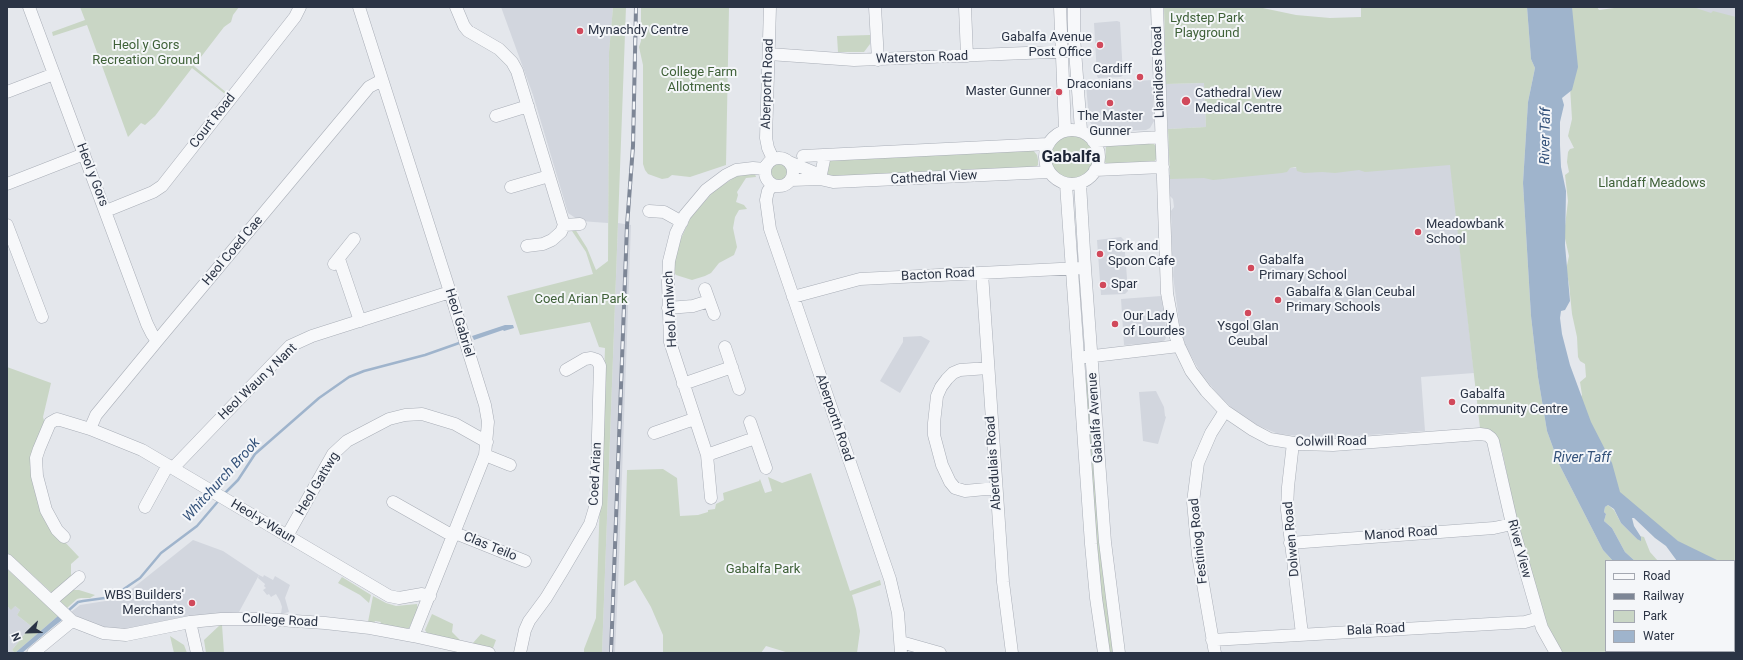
<!DOCTYPE html>
<html>
<head>
<meta charset="utf-8">
<style>
  body { margin:0 }
  #map { position:relative; width:1743px; height:660px; overflow:hidden; background:#e4e7ec; font-family:Roboto,sans-serif }
  canvas { display:block }
  .frame { position:absolute; inset:0; border:8px solid #2b3445; pointer-events:none }
  .legend { position:absolute; left:1605px; top:560px; width:130px; height:92px; box-sizing:border-box; background:#f4f6f9; border:1px solid #a4a8b1; margin:0; padding:5px 7px; list-style:none; font-size:12px; color:#2b3445 }
  .legend li { display:flex; align-items:center; gap:8px; height:20px }
  .legend b { width:20px; border:1px solid #a4a8b1 }
  .north { position:absolute; left:8px; top:612px; width:40px; height:40px; -webkit-text-stroke:3px #f4f6f9; paint-order:stroke; rotate:247deg; font-size:11px; font-weight:700; line-height:16px; text-align:center; color:#2b3445 }
  .north::after { content:''; display:block; margin:auto; width:14px; height:18px; background:#2b3445; clip-path:polygon(50% 0,100% 100%,50% 72%,0 100%) }
</style>
</head>
<body>
<div id="map">
<canvas width="1743" height="660"></canvas>
<div class="frame"></div>
<ul class="legend">
<li><b style="height:5px;background:#f7f8fa"></b>Road</li>
<li><b style="height:5px;background:#7d8696"></b>Railway</li>
<li><b style="height:11px;background:#c9d6c5"></b>Park</li>
<li><b style="height:11px;background:#9fb4cc"></b>Water</li>
</ul>
<div class="north">N</div>
</div>
<script>
const ctx = document.querySelector('canvas').getContext('2d');
ctx.lineJoin = 'round';
function paint(path, color) { ctx.fillStyle = color; ctx.fill(path, 'evenodd'); }
const shape = rows => new Path2D(rows.map(r => 'M' + r).join(''));
function trace(path, color, width, dash) { ctx.strokeStyle = color; ctx.lineWidth = width; ctx.lineCap = dash ? 'butt' : 'round'; ctx.setLineDash(dash || []); ctx.stroke(path); }
function label(font, color, halo, rows, align = 'center') {
  ctx.font = font + ' Roboto,sans-serif'; ctx.lineWidth = 4; ctx.setLineDash([]); ctx.textBaseline = 'middle'; ctx.strokeStyle = halo; ctx.fillStyle = color; for (const [text, x, y, turn = 0] of rows) {
    ctx.save(); ctx.translate(x, y); ctx.rotate((+turn || 0) * Math.PI / 180); ctx.textAlign = isNaN(turn) ? turn : align; if (halo) ctx.strokeText(text, 0, 0); ctx.fillText(text, 0, 0); ctx.restore();
  }
}
const built = shape([
  [501,7,613,7,609,53,608,223,580,221,568,213,533,95],
  [1671,7,1736,7,1736,29],
  [1117,21,1120,22,1123,75,1121,77,1098,78,1097,76,1094,23],
  [1152,80,1154,121,1150,128,1146,130,1101,132,1091,124,1089,120,1086,84],
  [1204,83,1206,127,1168,129,1166,84],
  [1450,159,1474,373,1421,377,1425,431,1354,436,1349,435,1341,437,1321,438,1278,434,1257,425,1232,408,1219,396,1200,372,1185,345,1180,328,1173,276,1174,262,1172,254,1171,211,1174,207,1173,199,1170,196,1169,175],
  [618,223,631,225,618,587,615,653,602,653],
  [1121,237,1124,240,1128,291,1125,294,1101,295,1097,240],
  [1161,296,1167,334,1165,340,1159,343,1124,345,1121,299],
  [921,336,930,341,900,393,880,381,903,342,903,337],
  [1156,391,1164,407,1165,416,1166,417,1158,444,1143,441,1139,392],
  [193,540,223,551,259,575,239,612,178,618,129,629,106,628,78,617,71,612,80,605,112,600,133,588],
  [259,575,263,577,264,575,273,580,275,576,290,585,285,598,289,612,281,614,282,607,280,601,276,594,271,597,269,594,267,595,263,590,266,588,264,586,265,584,258,578],
  [8,606,15,606,20,610,17,615,31,626,12,650,15,653,7,653]
]);
const green = shape([
  [80,7,239,7,233,15,231,22,224,27,194,66,227,93,225,94,192,68,155,116,145,125,141,123,128,137,87,25,53,36,52,32,85,20],
  [613,7,626,7,602,653,584,653,584,649,596,618,605,348,599,347,590,322,520,335,507,296,593,274,586,252,572,231,573,230,575,229,587,248,596,270,608,261,609,52],
  [641,7,729,7,726,165,690,177,672,175,668,178,662,179,648,174,645,170,643,164,643,65,639,47,641,41],
  [1164,7,1258,7,1296,15,1330,18,1361,17,1361,7,1527,7,1531,59,1535,68,1528,102,1523,183,1531,316,1538,377,1547,431,1559,464,1603,550,1613,561,1606,561,1606,651,1676,651,1678,653,1562,653,1552,635,1544,617,1513,504,1502,450,1497,437,1492,432,1480,428,1450,165,1365,172,1359,170,1335,173,1322,172,1304,173,1297,171,1296,167,1290,168,1287,172,1282,173,1252,176,1213,180,1204,178,1170,179,1168,129,1206,127,1204,83,1166,84],
  [1565,7,1597,7,1599,10,1622,7,1693,7,1711,13,1713,11,1736,17,1736,570,1734,570,1734,561,1703,561,1620,496,1580,398,1582,395,1580,382,1586,377,1585,364,1580,361,1578,357,1577,337,1572,314,1569,284,1566,270,1569,256,1564,234,1568,201,1565,175,1569,172,1567,162,1568,152,1570,149,1574,148,1568,136,1572,119],
  [870,35,870,44,864,52,838,52,837,36],
  '1048 157a23 23 0 1 1 46 0a23 23 0 1 1-46 0Z',
  [1152,142,1157,147,1157,158,1153,163,1107,165,1105,162,1106,145],
  [1033,150,1037,155,1038,160,1038,165,1034,169,845,179,826,174,827,160],
  '770 172a9 9 0 1 1 18 0a9 9 0 1 1-18 0Z',
  [750,172,755,174,756,177,746,178,737,192,738,195,736,202,744,205,747,209,739,210,735,217,733,228,737,247,734,255,719,263,711,273,705,276,692,280,676,275,665,261,677,247,691,217,714,191,735,177],
  [7,367,51,383,43,417,45,424,34,459,62,539,79,557,71,564,71,576,53,594,27,570,26,572,7,555],
  [1083,378,1090,378,1115,653,1108,653,1099,586],
  [663,469,677,478,680,516,698,515,708,512,708,510,715,509,716,504,724,500,723,493,759,481,760,479,765,493,772,491,768,477,782,483,811,473,850,591,880,580,881,585,852,595,856,609,860,631,857,653,789,653,766,646,761,653,663,653,663,635,651,607,635,580,624,586,627,470],
  [1608,505,1614,510,1621,523,1637,539,1641,537,1640,536,1644,537,1650,552,1658,561,1635,561,1625,552,1612,528,1604,521,1606,514,1604,512,1605,507],
  [7,569,58,616,15,653,12,650,31,626,17,615,20,610,15,606,11,610,9,608,9,607,7,607],
  [342,577,371,595,369,603,360,595,338,583],
  [71,590,79,590,95,595,90,598,81,598,77,599,67,608,58,599],
  [373,596,386,603,396,606,417,604,418,609,409,628,406,629,380,624,381,622,375,621,374,623,368,622],
  [432,614,453,624,452,632,461,641,427,633,425,630],
  [220,625,222,625,224,653,206,653,204,640],
  [481,634,496,640,493,648,472,644],
  [170,636,184,645,187,653,174,653]
]);
const water = shape([
  [1527,7,1572,7,1578,67,1572,90,1562,98,1564,105,1560,122,1560,145,1561,167,1566,191,1565,245,1570,301,1565,310,1561,311,1560,318,1562,334,1570,365,1591,422,1612,463,1620,492,1678,541,1719,561,1677,561,1666,546,1655,538,1634,518,1632,518,1634,526,1641,537,1641,541,1637,539,1621,523,1614,509,1608,505,1605,507,1604,512,1606,514,1604,521,1612,528,1625,552,1635,561,1613,561,1603,550,1559,464,1547,431,1538,377,1531,316,1523,183,1528,102,1535,68,1531,59],
  [505,325,513,325,514,328,504,331,503,330,474,340,472,336],
  [58,616,62,620,53,627,22,653,15,653]
]);
const stream = shape([
  [224,494,238,480,255,454,319,398,349,377,364,371,425,355,462,342],
  [69,610,78,602,83,601,112,597,140,578,161,553,197,526,220,499]
]);
const minor = shape([
  [29,7,147,324,152,334,157,341],
  [359,7,450,292,485,405,488,422,485,455,413,636],
  [456,7,464,26,468,31,499,49,512,62,517,71,564,225,561,232,552,240,543,244,527,246],
  [770,7,766,138,768,148,773,159],
  [875,7,878,60],
  [965,7,967,56],
  [1060,7,1065,130],
  [1074,7,1074,37,1081,130],
  [1157,7,1167,293,1174,331,1179,346,1191,371,1206,391,1225,411,1253,430,1270,439,1300,444,1333,445,1480,434,1487,435,1491,438,1493,441,1512,524,1539,618,1542,628,1556,653],
  [769,54,854,60,1075,51],
  [7,92,54,74],
  [496,116,528,106],
  '1045 157a27 27 0 1 1 54 0a27 27 0 1 1-54 0Z',
  [1093,141,1161,137],
  [803,156,1048,144],
  '765 172a14 14 0 1 1 28 0a14 14 0 1 1-28 0Z',
  [789,162,813,172,820,179,833,182,1049,172],
  [1095,170,1163,167],
  [820,179,825,155],
  [791,180,820,179],
  [1080,183,1085,268,1105,542,1119,653],
  [7,184,84,154],
  [1066,184,1091,544,1096,598,1104,653],
  [773,185,768,191,766,200,770,229,890,579,898,613,901,653],
  [511,187,549,176],
  [106,211,153,192,162,186,295,17,300,7],
  [649,211,664,212,682,222],
  [7,225,42,317],
  [564,225,580,224],
  [339,259,360,321],
  [334,264,354,239],
  [982,273,1003,582,1012,653],
  [705,289,714,314],
  [793,297,860,279,1080,268],
  [668,308,693,306,709,301],
  [725,347,739,389],
  [1085,357,1179,346],
  [988,368,960,370,953,373,947,379,941,387,937,396,934,423,934,435,942,465,950,482,955,488,965,491,996,488],
  [683,384,732,367],
  [750,422,766,468],
  [90,429,96,415,157,341,369,87,382,80],
  [654,433,694,419],
  [1293,443,1288,487,1287,510,1302,634],
  [485,455,510,465],
  [707,455,755,438],
  [173,468,290,346,312,336,450,292],
  [711,498,707,455,670,342,668,282,669,261,676,233,685,215,706,190,726,175,736,170,753,168,765,169],
  [393,502,453,536],
  [145,507,168,465],
  [455,533,525,561],
  [287,536,333,454,347,441,389,419,405,415,422,414,455,424,487,442],
  [64,537,57,530,46,510,37,476,36,458,39,449,50,423,57,419,90,429,142,450,389,596,399,598,422,594,430,596],
  [1290,543,1494,528,1512,524],
  [7,560,72,621,103,633,126,635,190,622,221,619,264,619,325,623,370,628,413,636,489,653],
  [51,601,79,577],
  [190,622,197,653],
  [1212,640,1525,622,1539,618],
  [901,642,940,653],
  [33,653,72,621],
  [520,653,525,630,529,621,546,598,563,570,590,524,596,504,600,366,597,360,591,358,585,359,566,370],
  [1215,653,1198,555,1193,502,1198,463,1211,433,1225,411]
]);
const rail = shape([
  [611,653,627,226,633,146,636,7]
]);
const markers = [
  [580,31,4,"#d1495b"],
  [1100,45,4,"#d1495b"],
  [1140,77,4,"#d1495b"],
  [1059,92,4,"#d1495b"],
  [1186,101,5,"#d1495b"],
  [1110,103,4,"#d1495b"],
  [1418,232,4,"#d1495b"],
  [1100,254,4,"#d1495b"],
  [1251,268,4,"#d1495b"],
  [1103,285,4,"#d1495b"],
  [1278,300,4,"#d1495b"],
  [1248,313,4,"#d1495b"],
  [1115,324,4,"#d1495b"],
  [1452,402,4,"#d1495b"],
  [192,603,4,"#d1495b"]
];
const parkNames = [
  ["Lydstep Park",1207,19],
  ["Playground",1207,34],
  ["Heol y Gors",146,46],
  ["Recreation Ground",146,61],
  ["College Farm",699,73],
  ["Allotments",699,88],
  ["Llandaff Meadows",1652,184],
  ["Coed Arian Park",581,300],
  ["Gabalfa Park",763,570]
];
const poiNames = [
  ["Mynachdy Centre",588,31],
  ["Gabalfa Avenue",1092,38,"right"],
  ["Post Office",1092,53,"right"],
  ["Cardiff",1132,70,"right"],
  ["Draconians",1132,85,"right"],
  ["Master Gunner",1051,92,"right"],
  ["Cathedral View",1195,94],
  ["Medical Centre",1195,109],
  ["The Master",1110,117,"center"],
  ["Gunner",1110,132,"center"],
  ["Meadowbank",1426,225],
  ["School",1426,240],
  ["Fork and",1108,247],
  ["Spoon Cafe",1108,262],
  ["Gabalfa",1259,261],
  ["Primary School",1259,276],
  ["Spar",1111,285],
  ["Gabalfa & Glan Ceubal",1286,293],
  ["Primary Schools",1286,308],
  ["Our Lady",1123,317],
  ["of Lourdes",1123,332],
  ["Ysgol Glan",1248,327,"center"],
  ["Ceubal",1248,342,"center"],
  ["Gabalfa",1460,395],
  ["Community Centre",1460,410],
  ["WBS Builders'",184,596,"right"],
  ["Merchants",184,611,"right"]
];
const streetNames = [
  ["Waterston Road",922,58,-2],
  ["Llanidloes Road",1159,72,-92],
  ["Aberporth Road",768,84,-88],
  ["Court Road",213,121,-52],
  ["Heol y Gors",92,175,69],
  ["Cathedral View",934,178,-3],
  ["Heol Coed Cae",233,251,-50],
  ["Bacton Road",938,275,-3],
  ["Heol Amlwch",671,309,-93],
  ["Heol Gabriel",459,323,73],
  ["Heol Waun y Nant",258,382,-44],
  ["Aberporth Road",834,418,71],
  ["Gabalfa Avenue",1096,418,-94],
  ["Colwill Road",1331,442,-1],
  ["Aberdulais Road",994,463,-94],
  ["Coed Arian",596,474,-87],
  ["Heol Gattwg",318,484,-59],
  ["Heol-y-Waun",263,522,31],
  ["Manod Road",1401,534,-4],
  ["Dolwen Road",1292,539,-95],
  ["Festiniog Road",1199,541,-96],
  ["Clas Teilo",490,547,22],
  ["River View",1519,549,75],
  ["College Road",280,621,3],
  ["Bala Road",1376,630,-3]
];
const waterNames = [
  ["River Taff",1546,136,-89],
  ["River Taff",1582,458],
  ["Whitchurch Brook",222,480,-48]
];
const districtNames = [
  ["Gabalfa",1071,158]
];
paint(built, '#d2d6de');
paint(green, '#c9d6c5');
paint(water, '#9fb4cc');
trace(stream, '#9fb4cc', 2.5);
trace(minor, '#a9aeb7', 13);
trace(minor, '#f7f8fa', 12);
trace(rail, '#7d8696', 4);
trace(rail, '#f4f6f9', 2.5, [8]);
for (const [x, y, r, color] of markers) { const dot = new Path2D(); dot.arc(x, y, r, 0, 2 * Math.PI); ctx.fillStyle = color; ctx.fill(dot); trace(dot, '#f4f6f9', 1.5); }
label('13px', '#3f6138', '#f4f6f9', parkNames);
label('13px', '#2b3445', '#f4f6f9', poiNames, 'left');
label('13px', '#2b3445', '#f4f6f9', streetNames);
label('italic 14px', '#34527a', '#f4f6f9', waterNames);
label('bold 17px', '#1d2536', '#f4f6f9', districtNames);
</script>
</body>
</html>
